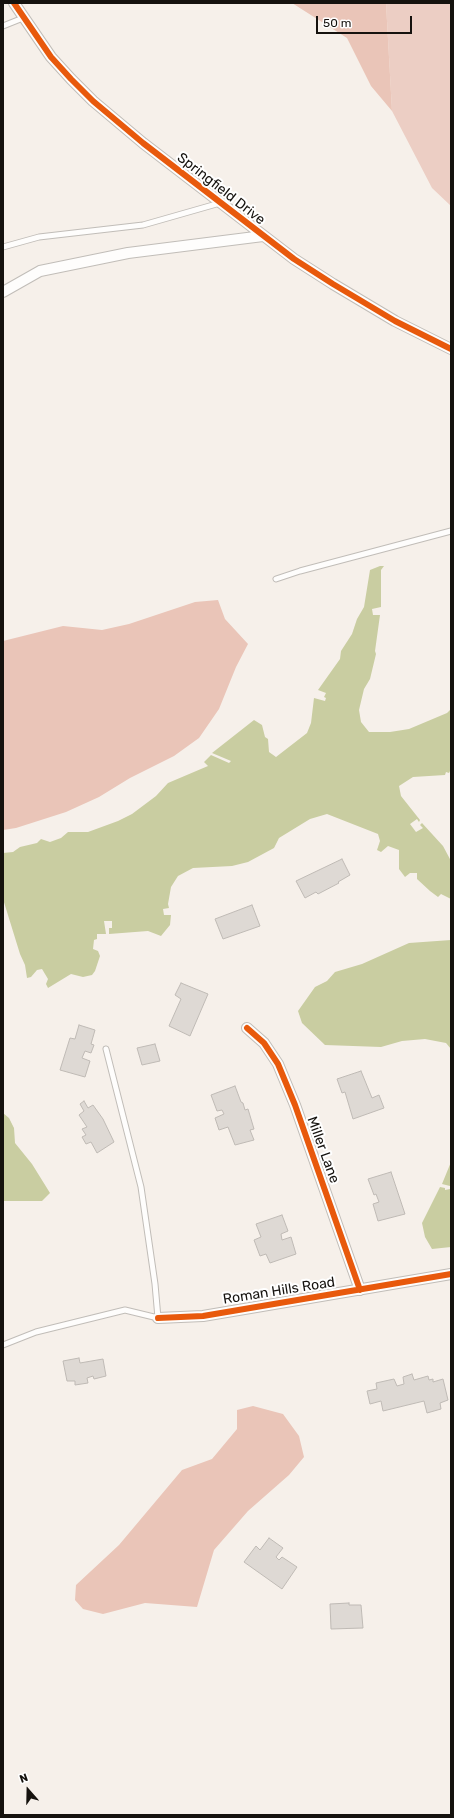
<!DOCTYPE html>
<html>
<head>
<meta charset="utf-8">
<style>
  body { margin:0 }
  #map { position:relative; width:454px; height:1818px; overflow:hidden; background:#f6f0ea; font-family:Rubik,sans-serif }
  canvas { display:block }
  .frame { position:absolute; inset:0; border:4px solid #15120e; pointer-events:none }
  .north { position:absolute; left:8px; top:1770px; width:40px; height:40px; -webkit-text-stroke:3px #fff; paint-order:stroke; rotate:340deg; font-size:11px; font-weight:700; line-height:16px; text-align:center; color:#15120e }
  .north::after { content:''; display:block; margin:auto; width:14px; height:18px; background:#15120e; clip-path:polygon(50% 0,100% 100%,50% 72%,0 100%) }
  .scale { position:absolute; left:316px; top:16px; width:96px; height:18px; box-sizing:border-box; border:2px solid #15120e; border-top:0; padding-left:5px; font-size:12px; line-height:14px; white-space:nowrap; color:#15120e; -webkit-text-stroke:3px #fff; paint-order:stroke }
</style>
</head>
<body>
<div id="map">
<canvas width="454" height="1818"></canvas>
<div class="frame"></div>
<div class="north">N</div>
<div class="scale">50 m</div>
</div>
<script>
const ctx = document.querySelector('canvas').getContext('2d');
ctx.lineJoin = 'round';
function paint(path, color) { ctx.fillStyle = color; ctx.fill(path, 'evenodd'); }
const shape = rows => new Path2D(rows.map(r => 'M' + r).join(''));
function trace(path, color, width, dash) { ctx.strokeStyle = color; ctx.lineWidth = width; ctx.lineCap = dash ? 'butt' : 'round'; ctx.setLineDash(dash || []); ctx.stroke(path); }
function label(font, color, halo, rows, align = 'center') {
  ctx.font = font + ' Rubik,sans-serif'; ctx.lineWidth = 4; ctx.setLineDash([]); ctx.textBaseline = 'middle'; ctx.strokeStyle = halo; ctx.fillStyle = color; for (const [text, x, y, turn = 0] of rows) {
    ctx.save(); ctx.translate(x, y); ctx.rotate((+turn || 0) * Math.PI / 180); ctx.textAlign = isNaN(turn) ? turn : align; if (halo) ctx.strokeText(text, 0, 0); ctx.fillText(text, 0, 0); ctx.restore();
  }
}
const green = shape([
  [386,3,451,3,451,219,451,206,432,188,392,111]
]);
const forest = shape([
  [292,3,386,3,392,111,371,86,347,38],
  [218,600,225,619,248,644,236,667,219,709,199,738,174,756,130,778,99,797,66,812,16,828,3,830,3,641,63,626,102,630,129,624,195,602],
  [253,1406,283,1414,299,1436,304,1457,289,1475,248,1511,214,1550,197,1607,145,1603,103,1614,83,1609,75,1600,76,1585,119,1545,182,1470,212,1459,237,1429,237,1410]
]);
const water = shape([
  [380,566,384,566,381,570,381,607,372,609,373,615,380,615,375,651,376,654,370,679,364,689,359,710,361,722,369,732,390,732,409,729,447,713,451,709,451,769,449,773,446,772,445,775,413,777,399,786,401,796,420,820,419,822,417,819,410,824,416,832,423,828,420,825,422,823,443,846,451,861,451,899,441,894,438,897,430,891,417,879,417,873,410,873,405,877,399,869,399,850,388,846,381,852,377,850,380,841,378,834,327,814,310,819,279,838,274,848,248,862,232,866,193,868,178,876,171,887,168,904,169,908,163,909,164,915,171,915,170,925,161,936,148,931,109,934,109,928,112,928,112,921,104,921,106,934,97,934,97,939,94,940,93,949,98,951,100,956,95,971,92,975,83,977,71,974,48,988,46,984,48,979,42,969,37,970,31,977,27,978,25,965,20,954,3,899,3,853,13,852,20,847,37,843,41,839,50,842,61,838,68,832,88,832,118,821,132,814,156,796,168,783,208,766,204,762,211,755,229,763,231,761,212,753,254,720,262,725,265,737,268,739,269,752,276,757,307,733,311,723,314,698,325,701,326,698,324,697,326,693,318,690,340,659,341,651,352,634,357,619,364,607,370,570],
  [451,940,451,1049,446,1043,425,1039,402,1041,381,1047,325,1045,302,1023,298,1011,315,987,327,981,335,972,362,964,409,943],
  [3,1113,9,1118,14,1128,15,1143,32,1164,50,1193,42,1201,3,1201],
  [451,1162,451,1247,432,1249,425,1237,422,1223,440,1187,445,1188,445,1190,450,1189,450,1186,442,1184]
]);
const building = shape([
  [342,859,350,875,338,882,339,883,318,894,316,892,305,898,296,881,342,859],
  [252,905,260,926,223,939,215,919,252,905],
  [181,983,208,994,190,1036,169,1026,181,999,175,995,181,983],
  [79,1025,95,1030,91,1044,94,1045,91,1053,85,1051,82,1058,90,1061,85,1077,60,1070,70,1038,75,1039,79,1025],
  [155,1044,160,1061,142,1065,137,1048,155,1044],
  [361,1071,372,1098,379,1095,384,1108,353,1119,345,1092,342,1093,337,1079,361,1071],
  [235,1086,241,1102,243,1103,245,1110,248,1109,254,1129,250,1130,254,1140,235,1145,228,1127,219,1130,215,1118,224,1114,222,1110,217,1111,211,1095,235,1086],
  [84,1101,88,1108,93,1105,103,1119,114,1142,97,1153,91,1142,86,1144,82,1137,86,1135,82,1129,87,1127,79,1115,84,1111,80,1104,84,1101],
  [391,1172,405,1214,378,1221,373,1204,379,1202,376,1194,374,1195,368,1179,391,1172],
  [282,1215,288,1231,281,1234,282,1240,291,1237,296,1254,270,1263,266,1254,260,1256,254,1240,261,1237,256,1224,282,1215],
  [79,1358,80,1363,103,1359,106,1376,94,1379,93,1376,87,1378,88,1383,75,1385,75,1381,67,1381,63,1361,79,1358],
  [412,1374,414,1380,428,1376,429,1380,433,1379,433,1382,443,1379,448,1400,440,1403,441,1409,427,1413,424,1401,383,1411,381,1401,370,1404,367,1391,377,1389,376,1383,394,1379,397,1386,404,1384,403,1377,412,1374],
  [269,1538,283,1548,276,1557,279,1560,282,1557,297,1567,282,1589,244,1562,256,1546,260,1550,269,1538],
  [349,1603,349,1605,361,1605,363,1628,331,1629,330,1604,349,1603]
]);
const service = shape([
  [3,26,23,18],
  [3,247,39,237,143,225,220,203],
  [276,579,300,571,451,531],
  [3,1345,36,1332,125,1310,158,1318,155,1284,141,1187,106,1049]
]);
const minor = shape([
  [14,3,51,57,71,79,93,101,143,143,294,259,333,284,395,321,451,349],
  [3,292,40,271,128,253,263,236],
  [247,1028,264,1043,278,1064,295,1105,360,1290],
  [158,1318,203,1316,451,1274]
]);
const cycleway = shape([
  [14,3,51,57,71,79,93,101,143,143,294,259,333,284,395,321,451,349],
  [247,1028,264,1043,278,1064,295,1105,360,1290],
  [158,1318,203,1316,451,1274]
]);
const streetNames = [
  ["Springfield Drive",221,189,38],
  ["Miller Lane",323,1150,70],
  ["Roman Hills Road",279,1291,-9]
];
paint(green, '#eccec4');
paint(forest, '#eac5b8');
paint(water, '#c9cda1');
paint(building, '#ded9d4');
trace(building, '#bfbab5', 1);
trace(service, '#c1bdb8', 7);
trace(minor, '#c1bdb8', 12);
trace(service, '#fefdfc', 5);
trace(minor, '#fefdfc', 10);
trace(cycleway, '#e8590c', 6);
label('14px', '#15120e', '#fff', streetNames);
</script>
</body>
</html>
